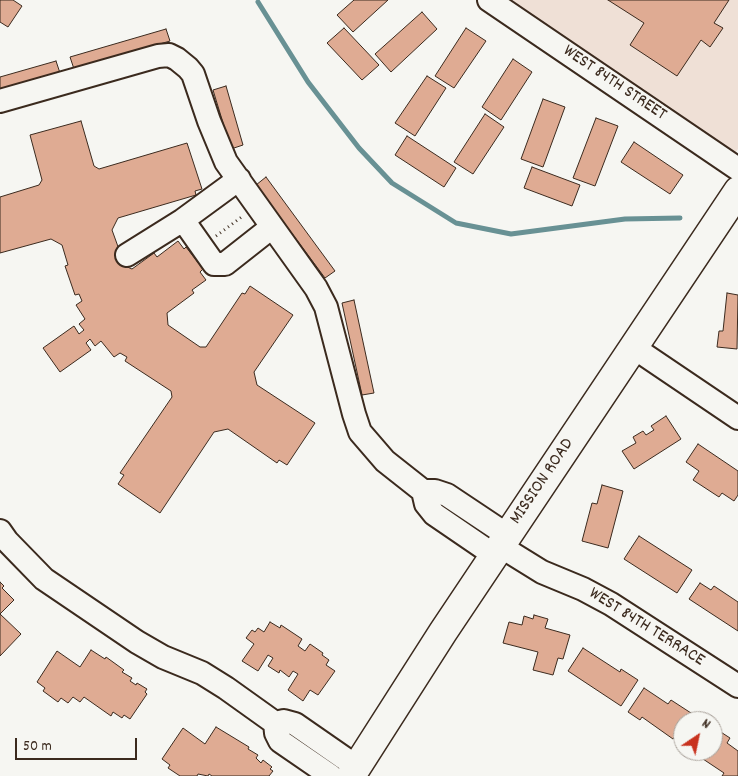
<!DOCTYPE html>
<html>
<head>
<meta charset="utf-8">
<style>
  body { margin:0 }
  #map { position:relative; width:738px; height:776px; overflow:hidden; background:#f6f6f2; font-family:Dekko,sans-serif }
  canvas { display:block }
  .north { position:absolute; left:673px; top:711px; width:50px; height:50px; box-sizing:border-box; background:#f6f6f2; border:1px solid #aba49d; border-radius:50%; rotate:34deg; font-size:14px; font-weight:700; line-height:20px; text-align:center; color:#3b2a1e }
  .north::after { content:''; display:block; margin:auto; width:18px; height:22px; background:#c8321e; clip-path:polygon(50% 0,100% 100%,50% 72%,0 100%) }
  .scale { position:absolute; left:15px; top:738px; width:122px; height:22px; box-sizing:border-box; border:2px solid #3b2a1e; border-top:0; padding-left:6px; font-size:15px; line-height:18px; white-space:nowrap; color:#3b2a1e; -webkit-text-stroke:4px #f6f6f2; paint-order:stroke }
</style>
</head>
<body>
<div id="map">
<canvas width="738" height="776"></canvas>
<div class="north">N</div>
<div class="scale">50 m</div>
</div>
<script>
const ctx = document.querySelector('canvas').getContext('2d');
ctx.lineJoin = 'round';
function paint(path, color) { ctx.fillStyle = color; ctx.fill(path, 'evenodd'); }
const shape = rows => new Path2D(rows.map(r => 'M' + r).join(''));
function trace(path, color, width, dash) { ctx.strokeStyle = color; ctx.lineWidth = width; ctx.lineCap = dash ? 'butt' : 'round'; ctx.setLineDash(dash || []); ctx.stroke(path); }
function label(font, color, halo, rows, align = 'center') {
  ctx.font = font + ' Dekko,sans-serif'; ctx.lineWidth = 4.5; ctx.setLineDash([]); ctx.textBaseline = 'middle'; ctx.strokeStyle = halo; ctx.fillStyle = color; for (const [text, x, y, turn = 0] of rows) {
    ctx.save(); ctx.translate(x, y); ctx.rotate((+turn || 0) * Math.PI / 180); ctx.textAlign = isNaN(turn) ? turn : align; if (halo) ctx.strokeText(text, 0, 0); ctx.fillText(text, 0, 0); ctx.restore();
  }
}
const built = shape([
  [477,0,738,0,738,149,725,167]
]);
const stream = shape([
  [258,2,308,82,359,148,392,183,456,223,511,234,625,219,680,218]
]);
const building = shape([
  [0,0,13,0,22,6,8,27,0,22,0,0],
  [354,0,388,0,353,32,337,15,354,0],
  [608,0,729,0,714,23,723,28,710,47,701,40,677,76,630,45,644,23,608,0],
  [422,12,437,29,391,72,375,54,422,12],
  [344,28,379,65,362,80,327,43,344,28],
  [466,28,486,41,454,88,435,76,466,28],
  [166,29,170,41,74,69,70,57,166,29],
  [513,59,532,72,501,120,482,107,513,59],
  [56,61,60,73,0,91,0,77,56,61],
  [427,76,446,88,415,136,395,123,427,76],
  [226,86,243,145,231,149,213,90,226,86],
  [543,99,565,107,543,167,521,159,543,99],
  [485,114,504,127,473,174,454,162,485,114],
  [596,118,618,126,595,186,573,178,596,118],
  [81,121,94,166,99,169,187,143,202,189,195,191,196,195,118,218,112,230,125,266,132,269,154,253,157,257,178,241,184,249,186,247,203,269,200,272,206,280,192,290,194,293,167,313,168,325,200,347,206,347,242,293,245,294,250,286,293,315,254,372,257,385,315,423,287,465,279,460,277,463,228,429,214,432,160,513,118,484,124,475,120,473,172,397,171,391,125,361,127,357,120,353,114,357,101,341,95,346,90,339,86,343,91,350,60,372,43,348,74,326,79,334,84,330,79,324,85,319,76,305,82,301,79,294,75,295,65,266,68,265,62,245,51,239,0,253,0,197,39,185,42,180,30,135,81,121],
  [407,136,456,168,444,187,395,155,407,136],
  [634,142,683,175,670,194,621,162,634,142],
  [532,167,580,185,572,206,524,188,532,167],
  [266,177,335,271,325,278,256,185,266,177],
  [727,293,738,295,737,349,717,347,719,331,723,331,727,293],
  [354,300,374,393,362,395,342,303,354,300],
  [666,416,681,439,634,469,622,451,636,443,633,437,643,431,646,435,654,430,651,426,666,416],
  [698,444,738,471,738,495,734,501,722,493,719,497,693,480,699,471,686,462,698,444],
  [602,485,623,491,608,548,582,541,592,503,597,504,602,485],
  [639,536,692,570,677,593,624,559,639,536],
  [0,582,4,586,2,588,14,600,0,614,0,582],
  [700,583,711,590,714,586,738,602,738,631,689,599,700,583],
  [0,614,21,634,0,656,0,614],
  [534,615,548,619,545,628,570,635,563,659,558,658,553,675,533,670,538,652,503,643,509,622,522,625,524,616,533,619,534,615],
  [270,622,280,628,281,625,302,639,298,646,305,651,310,644,323,653,322,655,329,660,326,665,335,671,318,695,310,690,303,701,288,690,298,674,293,671,289,677,280,670,279,673,268,666,273,658,268,655,258,671,242,661,254,644,246,638,252,630,255,632,258,628,264,632,270,622],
  [583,648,620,672,621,669,638,680,621,706,568,671,583,648],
  [91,650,105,659,106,657,124,670,122,672,132,678,130,681,136,685,137,683,147,689,145,692,147,694,130,719,124,715,122,718,113,712,111,716,84,697,80,702,73,697,68,703,61,698,58,702,43,691,45,688,37,682,57,651,80,667,91,650],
  [644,688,668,704,671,700,691,713,685,721,683,721,683,725,673,739,642,717,640,720,628,712,644,688],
  [216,727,249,747,248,749,258,755,256,758,261,763,263,760,272,767,270,769,273,771,269,776,212,776,209,774,208,776,198,774,197,776,180,776,168,768,170,765,162,759,183,728,205,744,216,727],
  [713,727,730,738,727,743,738,751,738,776,722,776,724,773,694,753,695,751,713,751,713,727]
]);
const path = shape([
  [216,236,243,216]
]);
const minor = shape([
  [489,0,738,169],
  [0,101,158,56,169,55,177,59,188,68,193,74,209,121,226,162,316,288,326,307,354,414,360,432,385,461,423,491,435,491,447,495,507,535],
  [239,179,183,220,214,264,225,264,272,227],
  [127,255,183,220],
  [633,347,738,418],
  [423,491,426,504,434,514,494,555],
  [0,531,7,541,44,579,137,642,163,657,202,673,226,688,275,723],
  [500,546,542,572,583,589,611,604,738,686],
  [331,776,280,741,276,733,275,723,284,721,295,724,357,767]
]);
const major = shape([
  [351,776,443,632,738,191]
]);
const streetNames = [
  ["WEST 84TH STREET",614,84,34],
  ["MISSION ROAD",543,482,-56],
  ["WEST 84TH TERRACE",646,628,32]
];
paint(built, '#efe0d6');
trace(stream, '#689194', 5);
paint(building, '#dfab93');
trace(building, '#3b2a1e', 1);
trace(minor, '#3b2a1e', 26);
trace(major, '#3b2a1e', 31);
trace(path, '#3b2a1e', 3, [1, 4]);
trace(minor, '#f6f6f2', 22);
trace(major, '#f6f6f2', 28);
label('18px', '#3b2a1e', '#f6f6f2', streetNames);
</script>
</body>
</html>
